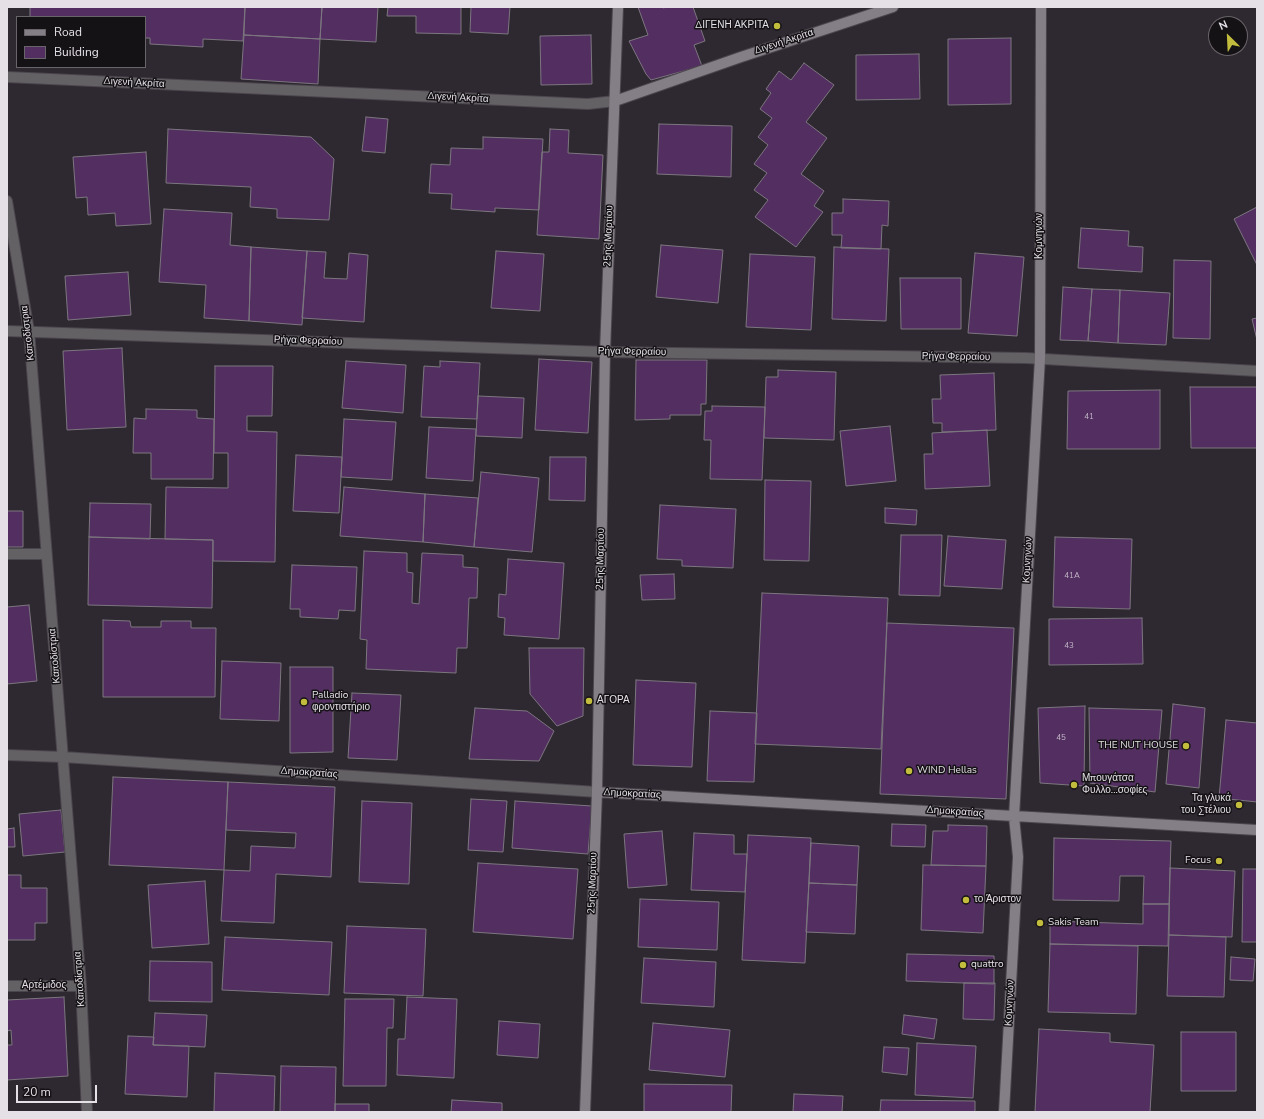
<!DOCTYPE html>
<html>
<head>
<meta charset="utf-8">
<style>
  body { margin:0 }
  #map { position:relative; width:1264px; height:1119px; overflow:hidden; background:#2e2830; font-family:"Nunito Sans",sans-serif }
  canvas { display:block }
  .frame { position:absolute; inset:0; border:8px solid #e4e0e6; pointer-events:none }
  .legend { position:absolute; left:16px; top:16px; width:130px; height:52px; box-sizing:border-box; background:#151216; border:1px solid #686469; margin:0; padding:5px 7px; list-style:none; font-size:12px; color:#e4e0e6 }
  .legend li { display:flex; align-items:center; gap:8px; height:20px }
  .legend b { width:20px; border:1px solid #686469 }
  .north { position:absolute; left:1208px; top:16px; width:40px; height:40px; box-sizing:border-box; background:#151216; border:1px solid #686469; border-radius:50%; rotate:336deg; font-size:11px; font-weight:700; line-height:16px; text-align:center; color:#e4e0e6 }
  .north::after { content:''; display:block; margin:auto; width:14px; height:18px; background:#c3bd3e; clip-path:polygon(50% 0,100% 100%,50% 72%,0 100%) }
  .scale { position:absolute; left:16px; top:1085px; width:81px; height:18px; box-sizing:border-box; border:2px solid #e4e0e6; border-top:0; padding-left:5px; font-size:12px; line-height:14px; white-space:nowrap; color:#e4e0e6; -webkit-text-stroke:3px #151216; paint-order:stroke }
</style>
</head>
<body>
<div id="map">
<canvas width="1264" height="1119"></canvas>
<div class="frame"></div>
<ul class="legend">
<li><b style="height:5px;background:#847f86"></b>Road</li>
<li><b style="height:11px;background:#532f61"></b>Building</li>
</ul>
<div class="north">N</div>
<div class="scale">20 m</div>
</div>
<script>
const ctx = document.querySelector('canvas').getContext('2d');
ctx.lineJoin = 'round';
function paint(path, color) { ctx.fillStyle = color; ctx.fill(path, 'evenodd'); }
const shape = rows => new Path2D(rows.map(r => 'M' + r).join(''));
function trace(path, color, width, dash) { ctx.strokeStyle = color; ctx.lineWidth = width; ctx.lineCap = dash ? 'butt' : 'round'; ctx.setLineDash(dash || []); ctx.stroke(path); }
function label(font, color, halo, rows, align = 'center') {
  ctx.font = font + ' "Nunito Sans",sans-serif'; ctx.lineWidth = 3; ctx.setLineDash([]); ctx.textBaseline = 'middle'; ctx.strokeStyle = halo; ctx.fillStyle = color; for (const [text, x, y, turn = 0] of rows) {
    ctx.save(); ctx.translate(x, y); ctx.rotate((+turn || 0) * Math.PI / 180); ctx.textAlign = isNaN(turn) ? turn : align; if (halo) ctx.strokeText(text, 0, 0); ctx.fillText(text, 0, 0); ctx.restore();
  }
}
const building = shape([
  [30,7,245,7,243,41,203,39,203,47,150,44,150,38,145,38,145,17,30,17,30,7],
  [245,7,322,7,320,39,244,35,245,7],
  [322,7,378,7,376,42,320,39,322,7],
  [388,7,461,7,461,34,416,33,416,16,387,16,388,7],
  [471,7,510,7,508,34,470,32,471,7],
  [638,7,663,7,663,8,667,7,693,7,705,41,694,45,702,66,651,80,646,74,629,41,648,35,638,7],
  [244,35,320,39,318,84,241,79,244,35],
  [591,35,592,84,541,85,540,36,591,35],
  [1011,38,1011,104,948,105,948,39,1011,38],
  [919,54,920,99,856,100,856,55,919,54],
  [804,63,834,85,806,122,827,138,801,174,824,191,814,206,823,212,796,247,755,217,768,200,754,190,767,173,754,164,768,145,758,137,772,118,760,109,771,93,766,89,779,71,791,80,804,63],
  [366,117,388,119,385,153,362,151,366,117],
  [659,124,732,126,731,177,657,174,659,124],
  [168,129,311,137,334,159,329,220,277,218,277,209,250,207,251,187,166,183,168,129],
  [550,129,569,130,568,153,603,155,599,239,537,235,542,152,549,152,550,129],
  [483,137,543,139,539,210,495,208,495,212,451,209,452,194,429,193,431,164,450,165,451,148,483,149,483,137],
  [146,152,151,224,116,226,115,213,88,215,87,197,76,198,73,157,146,152],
  [843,199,889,201,888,226,882,225,881,249,841,248,842,235,832,235,832,213,843,213,843,199],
  [1257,207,1257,265,1234,219,1257,207],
  [164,209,232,213,230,245,251,247,249,321,204,318,206,285,159,282,164,209],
  [1081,228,1129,231,1128,246,1143,247,1142,272,1078,268,1081,228],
  [661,245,723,250,718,303,656,297,661,245],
  [251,247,307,251,302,325,249,321,251,247],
  [834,247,889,249,886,321,832,319,834,247],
  [307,251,326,252,324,278,347,279,349,253,368,255,364,322,302,318,307,251],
  [496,251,544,254,540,311,491,308,496,251],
  [975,253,1024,257,1017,336,968,333,975,253],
  [750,254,815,257,811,330,746,327,750,254],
  [1174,260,1211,261,1210,339,1173,338,1174,260],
  [128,272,131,315,68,320,65,276,128,272],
  [900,278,961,278,961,329,901,329,900,278],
  [1063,287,1092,289,1088,341,1060,340,1063,287],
  [1092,289,1120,290,1118,343,1088,341,1092,289],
  [1120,290,1170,293,1166,345,1118,343,1120,290],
  [1257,318,1257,340,1252,319,1257,318],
  [122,348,126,427,67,430,63,351,122,348],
  [539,359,592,362,588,433,535,430,539,359],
  [636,360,707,360,706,404,701,404,701,415,670,415,670,419,635,420,636,360],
  [346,361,406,365,403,413,342,408,346,361],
  [440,361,480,363,477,419,421,417,424,366,440,367,440,361],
  [215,366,273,366,272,416,247,416,247,431,277,432,275,562,213,561,213,540,165,539,166,487,228,488,228,453,214,453,215,366],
  [778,370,836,372,834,440,764,438,766,377,778,377,778,370],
  [994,373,996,430,942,432,942,423,933,423,932,399,941,399,940,375,994,373],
  [1190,387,1257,387,1257,448,1191,448,1190,387],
  [1160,390,1160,449,1067,449,1068,391,1160,390],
  [478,396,524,398,522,438,476,436,478,396],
  [712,406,765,407,762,480,710,479,711,440,704,440,705,411,712,411,712,406],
  [146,409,197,410,197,418,214,419,213,479,151,479,151,453,133,453,134,418,146,419,146,409],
  [344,419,396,422,392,480,341,477,344,419],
  [890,426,896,481,846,486,840,431,890,426],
  [429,427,476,429,473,481,426,478,429,427],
  [987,430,990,486,925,489,924,454,933,454,932,433,987,430],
  [296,455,342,457,339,513,293,511,296,455],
  [550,457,586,457,585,501,549,500,550,457],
  [481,472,539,478,532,552,474,547,481,472],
  [765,480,811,481,809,561,764,560,765,480],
  [344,487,425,494,423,542,340,536,344,487],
  [425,494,478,498,474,547,423,542,425,494],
  [90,503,151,504,150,539,89,537,90,503],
  [660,505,736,509,733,568,682,566,682,560,657,559,660,505],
  [885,508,917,510,916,525,885,523,885,508],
  [7,511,23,511,23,547,7,547,7,511],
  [901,535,942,535,940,596,899,595,901,535],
  [948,536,1006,540,1002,589,944,586,948,536],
  [89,537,213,540,212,608,88,605,89,537],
  [1055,537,1132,539,1130,609,1053,607,1055,537],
  [364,551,407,553,407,572,413,573,412,603,419,604,422,553,463,555,463,567,478,568,477,598,469,598,467,648,457,648,456,673,366,669,367,640,360,639,364,551],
  [508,559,564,563,559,639,504,635,505,618,498,617,499,594,506,595,508,559],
  [292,565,357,567,355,611,339,610,338,619,300,617,300,609,290,609,292,565],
  [674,574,675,599,642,600,640,575,674,574],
  [762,593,888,598,881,749,755,744,762,593],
  [29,605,37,681,7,684,7,607,29,605],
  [1142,618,1143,664,1049,665,1049,619,1142,618],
  [103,620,130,621,131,627,161,627,161,621,191,621,191,628,216,628,215,697,103,697,103,620],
  [887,623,1014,628,1006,799,880,794,887,623],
  [529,648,584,648,583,716,557,726,530,694,529,648],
  [222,661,281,663,279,721,220,719,222,661],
  [290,667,333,667,333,752,290,753,290,667],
  [636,680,696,683,692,767,633,765,636,680],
  [352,693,401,695,397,760,348,758,352,693],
  [1173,704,1205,708,1199,788,1166,784,1173,704],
  [1085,706,1084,786,1040,783,1038,708,1085,706],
  [475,708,527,711,554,731,539,761,469,759,475,708],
  [1089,708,1162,710,1155,792,1090,783,1089,708],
  [710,711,757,713,754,782,707,781,710,711],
  [1226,720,1257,723,1257,802,1219,798,1226,720],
  [113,777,228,782,224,870,109,865,113,777],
  [228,782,335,787,331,877,276,874,274,923,221,921,224,870,250,871,251,846,295,848,296,833,226,830,228,782],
  [471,799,507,801,503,852,468,850,471,799],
  [362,801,412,803,409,884,359,882,362,801],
  [515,801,592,806,588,854,512,848,515,801],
  [61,810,65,852,23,856,19,814,61,810],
  [892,824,926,825,925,847,891,846,892,824],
  [948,825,987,826,986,866,931,865,933,831,948,831,948,825],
  [14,828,15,847,7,847,7,829,14,828],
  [662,831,667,885,628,888,624,834,662,831],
  [694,833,734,835,734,854,747,854,745,892,691,890,694,833],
  [748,835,811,838,805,963,742,960,748,835],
  [1054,838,1171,841,1169,904,1143,904,1144,876,1120,876,1119,901,1053,900,1054,838],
  [811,843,859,846,857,885,809,883,811,843],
  [478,863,578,869,573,939,473,932,478,863],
  [923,865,986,866,983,933,921,930,923,865],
  [1170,868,1235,871,1232,937,1169,935,1170,868],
  [1243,869,1257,869,1257,942,1242,942,1243,869],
  [7,875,21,875,21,888,47,888,47,923,35,923,35,940,7,940,7,875],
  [205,881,209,944,152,948,148,885,205,881],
  [809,883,857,885,855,934,806,932,809,883],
  [640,899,719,902,717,950,638,947,640,899],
  [1143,904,1169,904,1168,946,1050,944,1050,921,1143,924,1143,904],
  [347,926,426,929,423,996,344,993,347,926],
  [1169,935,1226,937,1224,997,1167,996,1169,935],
  [225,937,332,942,329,995,222,990,225,937],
  [1050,944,1138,946,1136,1014,1048,1012,1050,944],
  [907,954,994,956,994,984,906,981,907,954],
  [1231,957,1255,959,1253,981,1230,980,1231,957],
  [644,958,716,962,714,1007,641,1003,644,958],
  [150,961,212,962,212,1002,149,1001,150,961],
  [964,983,995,983,994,1020,963,1019,964,983],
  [64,997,68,1076,7,1080,7,1045,12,1045,11,1030,7,1031,7,1000,64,997],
  [407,997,457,999,454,1078,397,1075,398,1039,405,1039,407,997],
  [345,999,394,999,393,1028,387,1028,386,1086,343,1086,345,999],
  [155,1013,207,1015,205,1047,153,1045,155,1013],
  [904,1015,937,1019,934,1039,902,1034,904,1015],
  [499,1021,540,1024,538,1058,497,1055,499,1021],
  [653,1023,730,1030,725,1077,649,1070,653,1023],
  [1039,1029,1110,1033,1110,1042,1154,1045,1150,1112,1035,1112,1039,1029],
  [1181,1032,1236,1032,1236,1091,1181,1091,1181,1032],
  [128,1036,154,1037,153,1045,189,1046,187,1097,125,1094,128,1036],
  [917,1043,976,1046,973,1098,915,1095,917,1043],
  [884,1047,909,1048,907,1075,882,1072,884,1047],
  [281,1066,336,1067,335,1112,280,1112,281,1066],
  [215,1073,275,1076,274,1112,214,1112,215,1073],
  [644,1084,732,1085,731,1112,644,1112,644,1084],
  [794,1094,843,1096,842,1112,793,1112,794,1094],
  [452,1100,502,1103,502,1112,451,1112,452,1100],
  [881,1100,975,1101,975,1112,880,1112,881,1100],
  [335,1104,369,1104,369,1112,335,1112,335,1104]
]);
const street = shape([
  [7,77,588,104,615,101],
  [7,201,29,331,81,986,87,1112],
  [7,331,605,352,1026,358,1257,371],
  [7,554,46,554],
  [7,755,63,757,597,792],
  [7,986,81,986]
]);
const secondary = shape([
  [615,101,741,57,893,7],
  [597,792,1257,830],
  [585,1112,597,792,605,352,618,7],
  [1004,1112,1018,857,1014,817,1040,358,1041,7]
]);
const markers = [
  [777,26,4,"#c3bd3e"],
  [589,701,4,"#c3bd3e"],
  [304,702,4,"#c3bd3e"],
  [1186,746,4,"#c3bd3e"],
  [909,771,4,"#c3bd3e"],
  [1074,785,4,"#c3bd3e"],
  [1239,805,4,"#c3bd3e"],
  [1219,861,4,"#c3bd3e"],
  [966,900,4,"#c3bd3e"],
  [1040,923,4,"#c3bd3e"],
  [963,965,4,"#c3bd3e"]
];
const numberNames = [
  ["41",1089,417],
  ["41A",1072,576],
  ["43",1069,646],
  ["45",1061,738]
];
const poiNames = [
  ["ΔΙΓΕΝΗ ΑΚΡΙΤΑ",769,26,"right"],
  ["Palladio",312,696],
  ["φροντιστήριο",312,708],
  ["ΑΓΟΡΑ",597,701],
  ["THE NUT HOUSE",1178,746,"right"],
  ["WIND Hellas",917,771],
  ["Μπουγάτσα",1082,779],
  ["Φυλλο...σοφίες",1082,791],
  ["Τα γλυκά",1231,799,"right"],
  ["του Στέλιου",1231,811,"right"],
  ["Focus",1211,861,"right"],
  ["το Άριστον",974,900],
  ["Sakis Team",1048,923],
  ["quattro",971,965]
];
const streetNames = [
  ["Διγενή Ακρίτα",784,42,-18],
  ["Διγενή Ακρίτα",134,83,3],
  ["Διγενή Ακρίτα",458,98,3],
  ["25ης Μαρτίου",609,236,-88],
  ["Κομνηνών",1040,236,-90],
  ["Καποδίστρια",28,333,-97],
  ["Ρήγα Φερραίου",308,341,2],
  ["Ρήγα Φερραίου",632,352,1],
  ["Ρήγα Φερραίου",956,357,1],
  ["25ης Μαρτίου",601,559,-89],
  ["Κομνηνών",1028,560,-87],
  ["Καποδίστρια",55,656,-95],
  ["Δημοκρατίας",309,773,4],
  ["Δημοκρατίας",632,794,3],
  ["Δημοκρατίας",955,812,4],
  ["25ης Μαρτίου",593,883,-88],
  ["Καποδίστρια",80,979,-94],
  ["Αρτέμιδος",44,986],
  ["Κομνηνών",1010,1003,-87]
];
paint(building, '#532f61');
trace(building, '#7c767f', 1);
trace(street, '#4b454d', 12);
trace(secondary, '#4b454d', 12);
trace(street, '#646165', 10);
trace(secondary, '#847f86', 10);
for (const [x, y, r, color] of markers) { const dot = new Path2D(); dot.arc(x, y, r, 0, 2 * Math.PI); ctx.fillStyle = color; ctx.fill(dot); trace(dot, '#151216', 1.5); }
label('8px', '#c0b4c5', null, numberNames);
label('10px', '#e4e0e6', '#151216', poiNames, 'left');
label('10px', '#e4e0e6', '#151216', streetNames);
</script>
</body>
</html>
